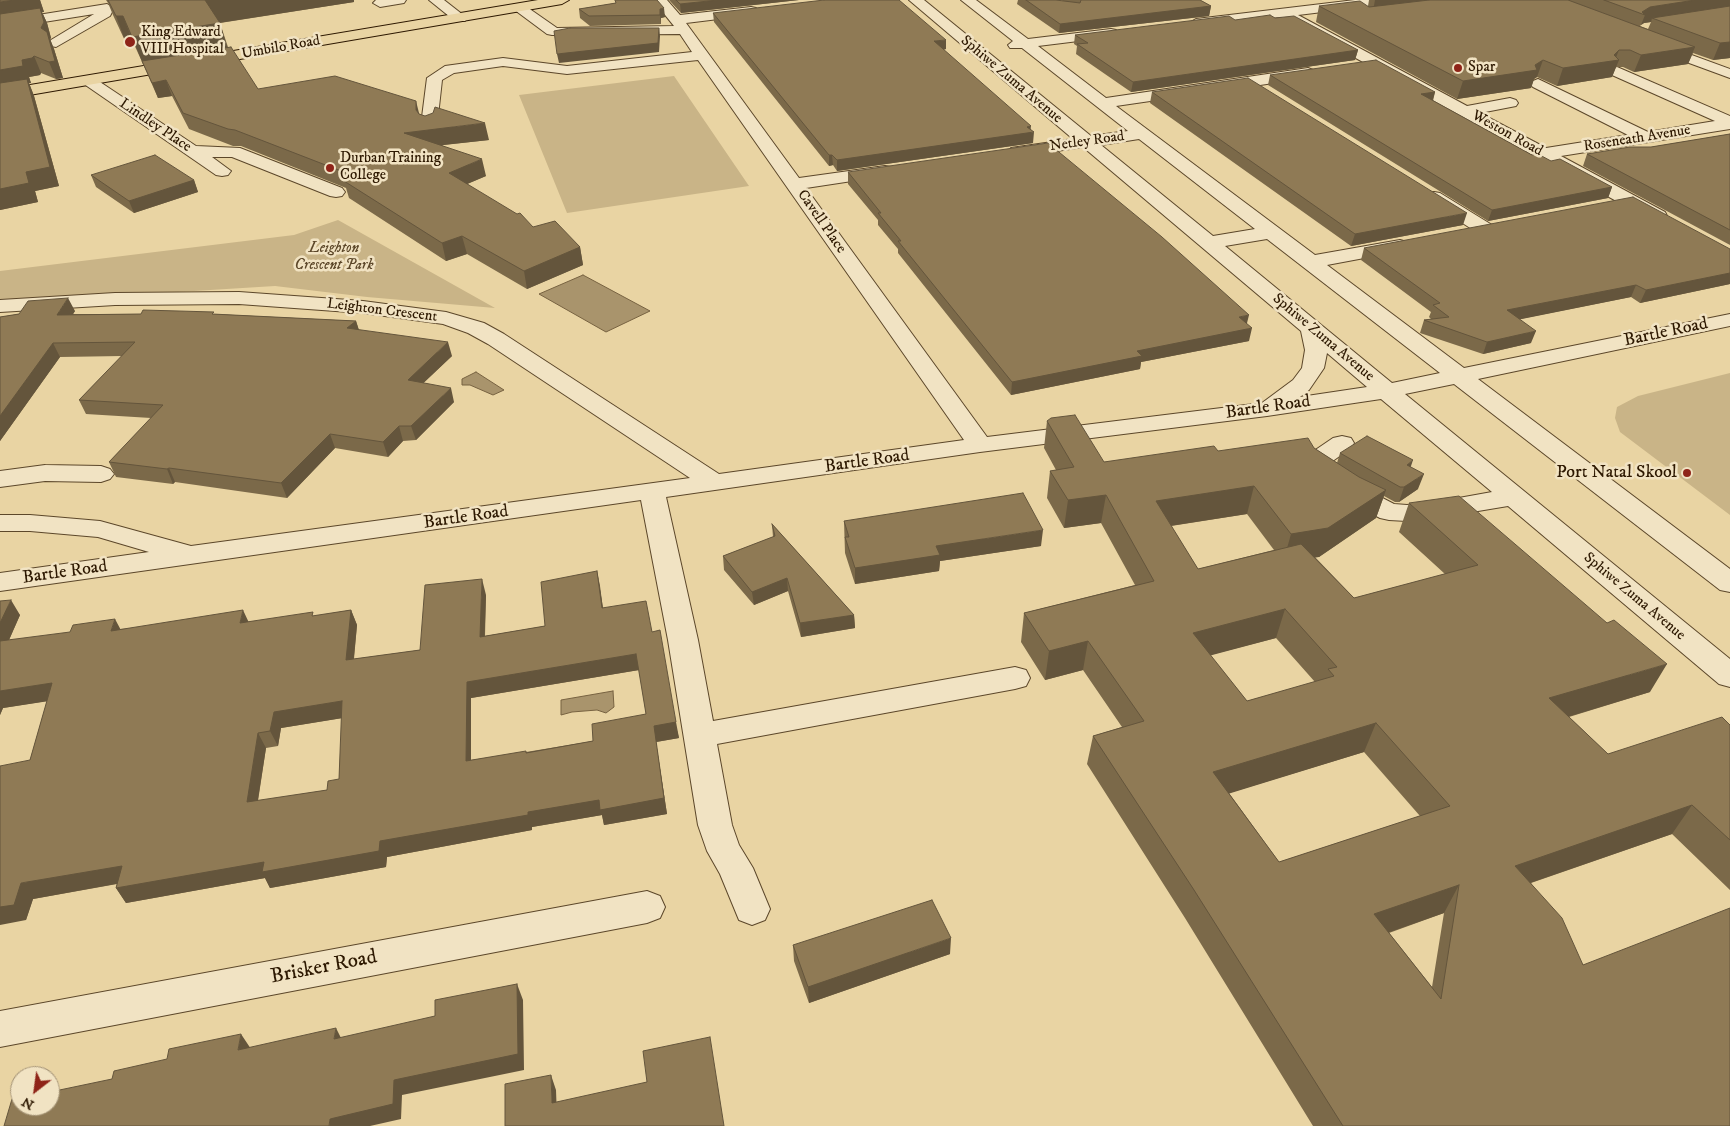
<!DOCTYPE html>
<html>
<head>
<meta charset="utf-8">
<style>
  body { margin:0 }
  #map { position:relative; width:1730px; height:1126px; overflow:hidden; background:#e9d4a3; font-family:"IM FELL DW Pica",serif }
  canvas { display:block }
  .north { position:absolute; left:10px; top:1066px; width:50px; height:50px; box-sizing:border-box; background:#f1e3c3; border:1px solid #a39275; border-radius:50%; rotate:210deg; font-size:14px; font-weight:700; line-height:20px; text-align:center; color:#2d1801 }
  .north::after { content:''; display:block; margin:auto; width:18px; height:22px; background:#8f2418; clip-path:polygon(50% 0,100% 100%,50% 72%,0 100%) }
</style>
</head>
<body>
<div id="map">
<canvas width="1730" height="1126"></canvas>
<div class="north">N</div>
</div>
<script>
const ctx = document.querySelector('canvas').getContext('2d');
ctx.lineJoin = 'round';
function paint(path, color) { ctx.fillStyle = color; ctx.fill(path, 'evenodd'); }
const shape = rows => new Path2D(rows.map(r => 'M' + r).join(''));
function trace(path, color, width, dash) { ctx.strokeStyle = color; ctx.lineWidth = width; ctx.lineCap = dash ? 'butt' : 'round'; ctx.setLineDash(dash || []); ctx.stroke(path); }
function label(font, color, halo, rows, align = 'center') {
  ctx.font = font + ' "IM FELL DW Pica",serif'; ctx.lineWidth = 5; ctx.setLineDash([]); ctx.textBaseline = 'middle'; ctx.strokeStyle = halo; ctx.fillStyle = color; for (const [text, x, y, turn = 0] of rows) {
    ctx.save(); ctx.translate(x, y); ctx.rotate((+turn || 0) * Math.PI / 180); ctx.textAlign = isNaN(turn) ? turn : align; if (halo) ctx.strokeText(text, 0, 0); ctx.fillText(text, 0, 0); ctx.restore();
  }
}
const green = shape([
  [674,76,749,186,567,213,519,95],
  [338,220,495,308,367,297,275,286,0,303,0,271,294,235],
  [1730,373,1730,515,1620,432,1615,418,1617,407,1638,396]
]);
const water = shape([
  [583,275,650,311,606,332,539,294,583,275],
  [476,372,504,390,493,395,470,385,462,385,462,379,476,372],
  [613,691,614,707,606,713,597,710,572,712,561,715,561,700,613,691]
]);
const minor = shape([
  [376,0,406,0,404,3,380,7,373,3,376,0],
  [429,0,444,0,467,18,465,21,455,21,429,0],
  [653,0,667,0,680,15,751,7,756,8,758,11,751,15,686,23,799,178,885,166,891,167,894,171,891,175,885,176,806,188,987,437,1262,403,1293,380,1302,368,1305,350,1301,331,1083,147,1017,157,1011,156,1008,152,1011,148,1073,139,909,0,924,0,1091,136,1128,131,1022,48,1010,48,1008,45,1013,41,961,0,976,0,1028,39,1111,29,1116,30,1118,33,1116,36,1111,37,1038,46,1106,98,1308,68,1313,70,1316,73,1313,76,1308,78,1116,106,1315,255,1400,240,1407,242,1410,246,1407,250,1327,265,1464,368,1730,314,1730,326,1478,379,1730,569,1730,592,1720,590,1454,384,1405,394,1730,659,1730,687,1719,684,1508,506,1442,517,1407,521,1389,520,1380,518,1351,503,1307,474,1302,464,1308,455,1333,438,1342,436,1351,438,1354,443,1351,448,1327,465,1369,491,1394,504,1407,505,1442,501,1492,492,1381,399,1267,416,980,452,666,497,698,640,713,721,1015,667,1026,670,1030,678,1026,686,1015,689,717,744,732,825,739,845,753,868,770,909,765,920,752,925,739,920,720,874,707,851,698,825,668,640,641,500,0,591,0,573,149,552,98,537,30,531,0,531,0,515,30,515,100,521,191,546,690,478,488,344,468,333,443,324,363,313,239,304,115,305,0,312,0,300,115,293,239,292,363,301,446,312,484,323,504,334,719,474,964,440,698,60,567,74,503,66,454,73,442,80,437,125,435,128,429,130,423,128,421,125,427,78,445,66,503,58,567,66,692,52,680,34,552,35,547,34,512,8,514,5,524,5,557,28,674,26,653,0],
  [1139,139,1255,229,1213,236,1101,145,1139,139],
  [1267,239,1440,373,1392,383,1225,246,1267,239],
  [1327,353,1367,387,1300,397,1309,390,1324,368,1327,353],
  [1355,0,1395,0,1388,4,1298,15,1467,106,1510,98,1516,100,1518,103,1516,106,1480,113,1546,148,1628,135,1533,87,1530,84,1533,81,1538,79,1648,132,1715,121,1612,75,1609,72,1612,69,1617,67,1730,116,1730,129,1561,156,1665,212,1667,216,1665,220,1658,222,1651,220,1281,17,1196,27,1189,23,1196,19,1355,0],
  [107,4,114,8,110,16,56,47,51,46,49,43,51,40,94,14,0,29,0,21,107,4],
  [1656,42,1730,69,1730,78,1651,49,1649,46,1651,43,1656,42],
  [89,76,94,78,196,146,240,148,342,188,345,192,342,196,336,197,330,196,232,157,212,157,231,171,228,175,222,176,216,175,84,84,81,81,84,78,89,76],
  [1434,192,1440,193,1492,225,1495,229,1492,233,1485,235,1478,233,1428,201,1425,197,1428,193,1434,192],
  [45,465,101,466,110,469,114,474,110,479,101,482,45,481,0,487,0,471,45,465],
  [647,891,660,896,665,907,660,918,647,923,0,1047,0,1011,647,891]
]);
const major = shape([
  [538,0,569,0,562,4,0,100,0,90,538,0]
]);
const wall = shape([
  [0,0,40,0,44,12,42,12,47,23,51,38,50,39,54,49,63,78,56,79,41,73,40,75,29,77,31,83,29,83,34,96,59,186,35,191,38,202,0,210],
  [106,0,354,0,354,2,220,23,228,47,258,89,419,114,489,140,442,145,486,176,467,184,533,227,580,247,583,265,527,289,467,254,446,261,349,198,346,188,241,146,233,146,189,129,172,96,158,98,143,64,133,42,126,43,113,15,108,3],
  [657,0,665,17,661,18,661,24,590,26,580,18,579,9,616,3],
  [669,0,799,0,681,13],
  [1018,0,1057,0,1063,1,1061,0,1200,0,1211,6,1209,16,1059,33,1017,4],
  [1369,0,1730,0,1730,58,1713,60,1693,53,1688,64,1634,72,1623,67,1616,67,1612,77,1557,86,1537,77,1534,79,1531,88,1457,99,1316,22,1319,6,1368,6],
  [1651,22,1648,29,1640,26,1641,25,1644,23],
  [713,13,946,49,943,50,1031,129,1033,143,837,171,833,165,829,166,714,22],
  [1275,18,1358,50,1355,60,1131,92,1076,54,1077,46,1074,44,1075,35,1235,20],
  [1270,75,1435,92,1433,101,1532,155,1551,161,1612,187,1608,198,1488,221,1268,85],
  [1152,92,1463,225,1351,246,1150,103],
  [1730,134,1730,245,1583,166,1587,154,1651,147],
  [848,172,1247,323,1249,341,1141,362,1140,369,1011,395,898,253,898,249,878,225,878,220,848,184],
  [91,175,194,180,198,192,134,213,96,187],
  [1364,248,1728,249,1730,249,1730,284,1640,303,1631,297,1520,319,1531,343,1483,354,1420,333,1424,320,1431,319,1429,317,1431,312,1361,260],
  [75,311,73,314,215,314,356,321,359,330,452,356,423,383,454,402,416,440,403,441,388,457,335,448,287,498,175,482,173,484,116,477,109,462,151,418,86,414,79,400,122,356,60,357,0,441,0,317,19,314],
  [1047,421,1104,462,1218,451,1314,448,1337,463,1340,453,1411,467,1418,489,1399,502,1395,502,1384,496,1376,518,1319,557,1315,557,1354,598,1445,574,1399,532,1409,503,1650,692,1569,717,1608,754,1730,725,1730,890,1672,834,1531,883,1583,965,1730,1126,1313,1126,1185,918,1087,764,1093,736,1122,727,1083,670,1045,680,1021,642,1024,613,1135,585,1101,523,1064,528,1047,498,1050,471,1056,470,1044,448],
  [1247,514,1274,550,1198,569,1171,526],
  [1276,638,1315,682,1247,701,1210,655],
  [1364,752,1420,816,1279,862,1229,793],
  [1444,913,1432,987,1389,933],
  [844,521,1041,546,940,561,939,571,855,584,845,553],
  [772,524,854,615,855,628,801,637,788,591,754,605,724,570,723,556,773,537],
  [597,571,603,608,652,632,679,738,656,742,667,814,604,825,602,815,532,827,532,830,387,857,386,867,270,888,265,878,126,903,116,888,117,884,33,899,26,920,30,760,47,701,3,708,0,715,0,601,20,615,9,640,120,629,248,622,314,616,351,610,357,625,354,659,420,650,486,595,485,636,545,626],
  [639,670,646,714,593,741,526,752,471,760,471,698],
  [342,718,339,779,327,790,258,801,266,748,278,746,281,728],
  [793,945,950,954,809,1003,794,961]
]);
const shadedWall = shape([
  [15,0,40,0,44,12,42,12,47,23,51,38,50,39,54,49,63,78,56,79,49,62,0,19,0,2],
  [204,0,354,0,354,2,212,24],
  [718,0,799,0,681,13,680,4],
  [1375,0,1459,0,1373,11],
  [1695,0,1730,0,1730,10,1652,18,1651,22,1644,23,1641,25,1645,15,1642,12,1650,7],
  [1211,6,1209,16,1059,33,1060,24],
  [664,8,665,17,661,18,661,24,660,15,660,9],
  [116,16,123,16,133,42,126,43],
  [220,23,228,50,143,64,132,37],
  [659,28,660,36,659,52,559,63,557,54],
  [946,40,946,49,933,51,934,41],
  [1730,42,1730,58,1713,60,1720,43],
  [1695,47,1688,64,1634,72,1641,55],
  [1358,50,1355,60,1131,92,1133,82],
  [1619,50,1615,60,1619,60,1612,77,1557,86,1563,68,1614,55],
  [34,56,41,73,40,75,29,77,31,83,29,83,34,96,59,186,35,191,38,202,0,210,0,70,22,60],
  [1543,60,1537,77,1534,79,1531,88,1457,99,1463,81,1535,65],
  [166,80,172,96,158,98,152,83],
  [1435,92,1432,102,1421,94],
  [416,101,420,117,416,110],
  [485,123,489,140,408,149,404,133],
  [1031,126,1030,133,1034,132,1033,143,837,171,837,160],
  [829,155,832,155,833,165,829,166],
  [482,159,486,176,453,190,449,173],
  [194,180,198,192,134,213,129,201],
  [1612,187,1608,198,1488,221,1492,210],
  [1467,213,1463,225,1351,246,1355,234],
  [462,236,467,254,446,261,442,243],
  [580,247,583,265,527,289,524,271],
  [1730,273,1730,284,1640,303,1646,290],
  [1636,285,1631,297,1502,323,1507,310],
  [68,298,75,311,64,328,57,315],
  [1249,315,1246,327,1239,317],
  [356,321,360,334,347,328],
  [1252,328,1249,341,1141,362,1140,369,1011,395,1012,382,1137,351],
  [1536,331,1531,343,1483,354,1487,342],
  [448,342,452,356,412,394,408,380],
  [53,343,60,357,0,441,0,416],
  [451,388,454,402,416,440,411,426],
  [399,426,403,441,388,457,383,442],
  [330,434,335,448,287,498,281,483],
  [1413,460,1408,475,1407,465],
  [169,468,175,482,173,484,167,469],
  [1424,474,1418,489,1399,502,1404,487],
  [1254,486,1247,514,1150,529,1156,501],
  [1386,490,1376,518,1319,557,1283,563,1291,534],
  [1106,495,1101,523,1064,528,1068,500],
  [1043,530,1041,546,940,561,939,571,855,584,855,568,936,546],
  [597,571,600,586,605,624,602,608],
  [787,578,788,591,754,605,752,592],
  [482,579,486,595,484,652,480,637],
  [11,600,20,615,1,658,0,656,0,623],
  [1285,609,1276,638,1186,662,1193,633],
  [243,610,250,625,240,623],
  [351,610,357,625,352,676,346,660],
  [854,615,855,628,801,637,800,623],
  [115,619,123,634,111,631],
  [1088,641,1083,670,1045,680,1049,651],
  [636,654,639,670,471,698,471,777,466,761,467,682],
  [1667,664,1650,692,1534,727,1549,698],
  [52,683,62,699,3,708,0,715,0,691],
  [342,701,349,717,281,728,278,746,270,731,274,712],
  [676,722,679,738,656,742,667,814,604,825,602,815,532,827,532,830,387,857,386,867,270,888,265,878,126,903,116,888,380,841,528,812,654,726],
  [1376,723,1364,752,1205,801,1213,772],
  [258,733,266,748,255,818,247,802],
  [1692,805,1672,834,1498,894,1515,866],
  [122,866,132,881,33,899,26,920,0,925,0,907,21,883],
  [1459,885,1444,913,1361,942,1374,914],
  [951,938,950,954,809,1003,808,987],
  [517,984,523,1000,524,1070,402,1095,401,1119,370,1126,329,1126,330,1119,394,1080],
  [336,1028,344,1044,334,1039],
  [241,1034,251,1049,238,1050],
  [551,1075,556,1090,557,1118,552,1103]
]);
const building = shape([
  [0,0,15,0,0,2,0,0],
  [108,0,205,0,220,23,132,37,123,16,116,16,108,0],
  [615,0,657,0,664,8,660,9,660,15,589,16,579,9,616,3,615,0],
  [676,0,718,0,680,4,676,0],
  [824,0,899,0,946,40,934,41,1031,126,1027,127,1034,132,837,160,832,155,829,155,713,13,824,0],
  [1026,0,1056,0,1080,3,1081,0,1200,0,1211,6,1060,24,1026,0],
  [1429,0,1568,0,1695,47,1641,55,1630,50,1619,50,1614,55,1619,60,1563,68,1543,60,1535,65,1537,70,1463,81,1319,6,1360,1,1369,7,1429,0],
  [1604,0,1695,0,1650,7,1642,12,1645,15,1604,0],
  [1730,6,1730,42,1720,43,1652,18,1730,6],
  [40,8,44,22,41,28,47,32,55,61,49,62,34,56,32,58,22,60,23,66,0,70,0,14,40,8],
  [1270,15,1275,18,1294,16,1358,50,1133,82,1077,44,1088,43,1075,35,1229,16,1235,20,1270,15],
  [570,28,659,28,658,43,557,54,554,31,570,28],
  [231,47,258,89,335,76,416,101,416,110,419,114,425,116,433,113,435,107,485,123,404,133,482,159,449,173,517,214,520,213,533,227,555,221,580,247,524,271,462,236,442,243,344,181,354,176,235,130,228,129,183,113,166,80,152,83,142,61,231,47],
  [1376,60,1435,92,1421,94,1532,155,1538,154,1551,161,1560,159,1612,187,1492,210,1270,75,1376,60],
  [1248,78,1467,213,1355,234,1152,92,1248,78],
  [27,79,50,167,26,172,29,183,0,189,0,83,27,79],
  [1730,134,1730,230,1587,154,1630,147,1651,147,1730,134],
  [1048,143,1162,237,1249,315,1239,317,1252,328,1137,351,1142,356,1012,382,898,241,901,241,878,213,881,213,848,172,1048,143],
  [155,155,194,180,129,201,91,175,155,155],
  [1633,197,1730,249,1730,273,1646,290,1636,285,1507,310,1536,331,1487,342,1424,320,1449,317,1433,305,1440,303,1364,248,1633,197],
  [68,298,57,315,141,314,143,310,214,312,212,314,356,321,347,328,448,342,408,380,451,388,411,426,399,426,383,442,330,434,281,483,169,468,167,469,109,462,163,405,79,400,135,342,53,343,0,416,0,317,19,314,28,301,68,298],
  [1075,415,1104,462,1214,446,1218,451,1308,438,1314,448,1359,477,1386,490,1328,528,1291,534,1254,486,1156,501,1198,569,1301,544,1354,598,1478,565,1409,503,1459,496,1607,623,1614,620,1667,664,1549,698,1608,754,1722,717,1730,725,1730,840,1692,805,1515,866,1562,918,1583,965,1730,908,1730,1126,1343,1126,1194,890,1093,736,1144,721,1088,641,1049,651,1024,613,1154,581,1106,495,1068,500,1050,471,1074,467,1047,421,1051,418,1075,415],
  [1285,609,1337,667,1328,669,1334,676,1247,701,1193,633,1285,609],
  [1376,723,1450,806,1279,862,1213,772,1376,723],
  [1459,885,1441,999,1374,914,1459,885],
  [1367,436,1413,460,1407,465,1424,474,1404,487,1400,487,1340,453,1367,436],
  [1023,493,1043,530,936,546,940,555,855,568,845,537,849,537,844,521,1023,493],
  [772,524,854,615,800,623,787,578,752,592,723,556,775,536,772,524],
  [597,571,602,608,646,601,652,632,660,630,676,722,654,726,664,798,600,810,599,800,528,812,528,815,380,841,379,851,262,872,264,862,116,888,122,866,21,883,14,905,0,907,0,766,30,760,52,683,0,691,0,641,70,632,73,625,115,619,111,631,243,610,240,623,313,612,312,616,351,610,346,660,420,650,425,585,482,579,480,637,545,626,541,582,597,571],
  [636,654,646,714,592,724,593,741,526,753,526,751,466,761,467,682,636,654],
  [342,701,339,779,328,781,327,790,247,802,258,733,270,731,274,712,342,701],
  [11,600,0,623,0,601,11,600],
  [932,900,951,938,808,987,793,945,932,900],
  [517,984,518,1054,394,1080,393,1104,330,1119,329,1126,4,1126,12,1099,20,1098,20,1106,50,1106,50,1092,112,1079,114,1071,167,1059,169,1049,241,1034,238,1050,336,1028,334,1039,435,1016,435,1000,517,984],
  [710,1037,724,1126,505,1126,505,1084,551,1075,552,1103,647,1082,643,1051,710,1037]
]);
const markers = [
  [130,42,6,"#8f2418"],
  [1458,68,5,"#8f2418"],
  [330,168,5,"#8f2418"],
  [1687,473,5,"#8f2418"]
];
const farPoinames = [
  ["King Edward",141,33],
  ["VIII Hospital",141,50],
  ["Spar",1468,68],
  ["Durban Training",340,159],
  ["College",340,176]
];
const farStreetnames = [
  ["Umbilo Road",281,48,-10],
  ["Sphiwe Zuma Avenue",1011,80,40],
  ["Lindley Place",155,126,34],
  ["Weston Road",1507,134,29],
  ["Roseneath Avenue",1637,139,-9],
  ["Netley Road",1087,142,-8],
  ["Cavell Place",821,222,55],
  ["Leighton Crescent",382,311,7],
  ["Sphiwe Zuma Avenue",1323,338,40],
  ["Sphiwe Zuma Avenue",1634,597,40]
];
const farParknames = [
  ["Leighton",334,249],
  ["Crescent Park",334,266]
];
const streetNames = [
  ["Bartle Road",1666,333,-12],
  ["Bartle Road",1268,408,-8],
  ["Bartle Road",867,462,-8],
  ["Bartle Road",466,518,-8],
  ["Bartle Road",65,573,-8]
];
const poiNames = [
  ["Port Natal Skool",1677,473]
];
const nearStreetnames = [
  ["Brisker Road",324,968,-11]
];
paint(green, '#c9b487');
paint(water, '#a9946c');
trace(water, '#776241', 1);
trace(minor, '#5c472a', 2);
trace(major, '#2d1801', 2);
paint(minor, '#f1e3c3');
paint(major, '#e9d4a3');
paint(wall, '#7b6949');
paint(shadedWall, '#64553c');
paint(building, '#8f7a55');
trace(building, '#64553c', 1);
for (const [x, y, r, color] of markers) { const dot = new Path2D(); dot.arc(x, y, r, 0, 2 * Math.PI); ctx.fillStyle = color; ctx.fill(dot); trace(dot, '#f1e3c3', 2); }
label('15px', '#2d1801', '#f1e3c3', farPoinames, 'left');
label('15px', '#2d1801', '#f1e3c3', farStreetnames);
label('italic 15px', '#5c4729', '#f1e3c3', farParknames);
label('18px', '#2d1801', '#f1e3c3', streetNames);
label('18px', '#2d1801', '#f1e3c3', poiNames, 'right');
label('21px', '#2d1801', '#f1e3c3', nearStreetnames);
</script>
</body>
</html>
